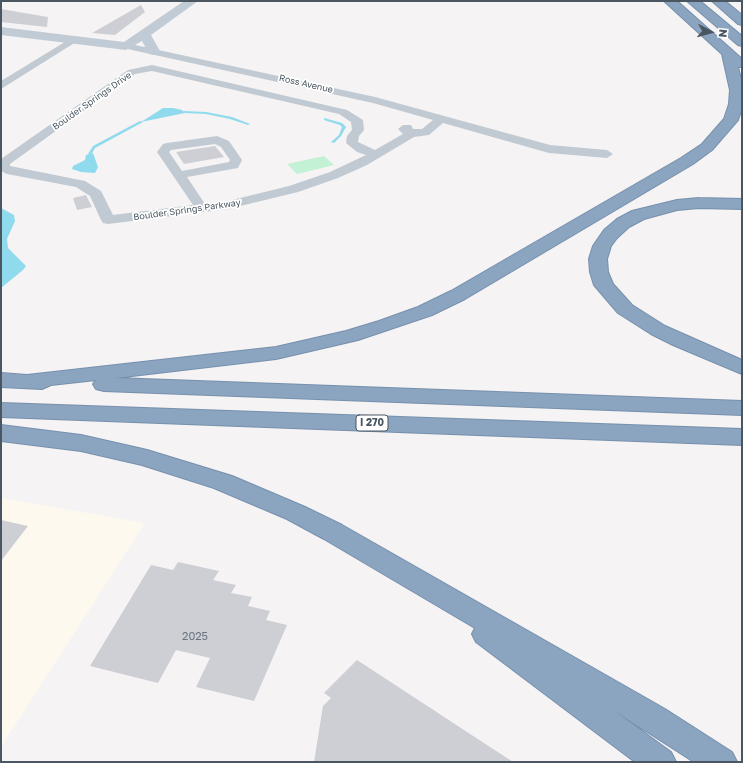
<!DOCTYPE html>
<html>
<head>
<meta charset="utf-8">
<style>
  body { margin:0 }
  #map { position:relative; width:743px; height:763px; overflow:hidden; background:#f5f3f3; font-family:"Golos Text",sans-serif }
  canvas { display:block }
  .frame { position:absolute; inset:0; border:2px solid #4a5661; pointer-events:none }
  .north { position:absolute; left:691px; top:12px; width:40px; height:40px; -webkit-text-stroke:3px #fff; paint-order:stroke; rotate:96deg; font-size:11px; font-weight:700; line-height:16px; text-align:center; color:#4a5661 }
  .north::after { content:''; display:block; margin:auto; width:14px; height:18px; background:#4a5661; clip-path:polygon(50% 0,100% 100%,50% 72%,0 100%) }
</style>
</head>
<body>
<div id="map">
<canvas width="743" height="763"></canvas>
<div class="frame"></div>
<div class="north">N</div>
</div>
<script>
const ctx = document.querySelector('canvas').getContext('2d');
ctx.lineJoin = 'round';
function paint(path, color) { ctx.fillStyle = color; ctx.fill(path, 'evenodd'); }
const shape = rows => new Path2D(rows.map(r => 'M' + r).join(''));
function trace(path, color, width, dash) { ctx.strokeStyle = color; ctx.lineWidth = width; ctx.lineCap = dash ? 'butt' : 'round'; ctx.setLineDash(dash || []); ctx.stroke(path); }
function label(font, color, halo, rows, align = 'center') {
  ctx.font = font + ' "Golos Text",sans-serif'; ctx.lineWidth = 3.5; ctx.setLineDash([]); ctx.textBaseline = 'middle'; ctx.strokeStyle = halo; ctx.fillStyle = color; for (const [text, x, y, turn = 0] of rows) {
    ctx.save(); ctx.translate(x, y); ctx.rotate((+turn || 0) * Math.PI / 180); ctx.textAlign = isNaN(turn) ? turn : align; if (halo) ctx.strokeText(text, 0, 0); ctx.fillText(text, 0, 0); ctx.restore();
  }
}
const commercial = shape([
  [1,498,145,523,1,747]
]);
const green = shape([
  [324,156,334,165,297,174,287,164]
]);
const water = shape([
  [163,108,173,108,182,110,185,113,141,122],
  [93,153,98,167,95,173,81,172,72,169,73,166,85,160,86,155],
  [1,208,14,215,15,221,7,239,8,248,26,266,23,270,1,288]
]);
const stream = shape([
  [184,111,206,112,232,117,250,124,248,125,230,119,206,114,185,113,183,112,184,111],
  [324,118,342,123,346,127,341,136,334,143,331,142,339,135,342,127,340,125,324,120,324,118],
  [140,121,143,122,95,148,91,155,88,154,93,146,140,121]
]);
const building = shape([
  [141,5,145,12,115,35,92,33],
  [1,9,48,17,47,27,1,22],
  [215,146,224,157,184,164,176,152],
  [86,195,92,207,77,210,73,198],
  [1,520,28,526,1,561],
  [178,562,219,571,213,580,236,585,231,593,252,597,248,606,270,611,266,620,287,625,254,701,196,687,210,658,176,650,158,683,90,666,151,565,173,570],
  [357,660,513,762,314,762,323,706,331,698,324,693]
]);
const street = shape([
  [73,37,78,40,76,42,1,89,1,81,73,37],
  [126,43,375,97,550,145,607,150,613,154,607,158,549,153,443,123,429,135,414,137,367,165,338,178,298,192,228,209,108,224,103,223,101,220,90,196,76,187,7,174,1,171,1,159,128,70,152,65,347,110,363,120,364,130,359,136,358,142,375,150,403,134,398,129,403,125,411,125,413,129,422,129,433,120,373,103,123,48,121,46,126,43],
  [152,71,339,114,351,122,352,130,347,136,346,143,357,152,366,155,330,172,289,186,228,201,205,204,187,177,238,168,242,160,229,141,217,136,167,143,163,144,157,152,193,205,113,215,101,191,85,181,10,166,10,164,135,74,152,71],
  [215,144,221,147,230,160,229,162,182,171,169,152,171,150,215,144]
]);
const secondary = shape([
  [184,1,198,1,151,35,160,51,154,55,149,54,142,41,126,50,1,35,1,27,124,42,184,1]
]);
const highway = shape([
  [664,1,677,1,742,59,742,67,738,67,742,83,742,108,738,120,712,150,693,164,465,299,432,315,358,340,276,359,115,378,742,401,742,415,104,391,96,389,93,384,96,380,51,385,42,389,1,387,1,373,27,375,276,347,346,331,379,321,418,307,451,291,681,158,702,144,724,119,729,104,730,90,722,54,664,1],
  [687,1,700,1,742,36,742,46,738,45,687,1],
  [712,1,725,1,742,15,742,25,738,24,712,1],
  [699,198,742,199,742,209,699,208,677,210,644,219,629,227,617,238,611,246,607,259,608,272,613,284,632,305,665,326,742,360,742,374,673,345,651,334,618,313,594,285,590,272,589,259,593,246,604,230,617,219,632,211,677,200,699,198],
  [1,403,742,429,742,445,1,417,1,403],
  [1,425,81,435,147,450,232,476,305,507,342,525,665,709,732,752,737,762,694,762,613,710,671,752,676,762,635,762,476,642,472,634,475,628,324,539,287,519,214,488,142,465,81,451,1,441,1,425]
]);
const farStreetnames = [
  ["Ross Avenue",306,84,13],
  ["Boulder Springs Drive",92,101,-35],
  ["Boulder Springs Parkway",187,210,-8]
];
const shields = [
  [372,423,32]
];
const shieldNames = [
  ["I 270",372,423]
];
const nearNumbernames = [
  ["2025",195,637]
];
paint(commercial, '#fdf9ef');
paint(green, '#c3f1d5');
paint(water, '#90daee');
paint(stream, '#90daee');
paint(building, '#cdcfd5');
trace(highway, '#7690ad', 2);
paint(street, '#c1cad2');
paint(secondary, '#c1cbd6');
paint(highway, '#8ba5c1');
label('9px', '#4a5661', '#fff', farStreetnames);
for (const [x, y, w] of shields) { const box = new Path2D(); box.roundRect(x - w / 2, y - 8, w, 16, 3); ctx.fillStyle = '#fff'; ctx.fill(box); trace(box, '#4a5661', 1); }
label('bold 10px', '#4a5661', null, shieldNames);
label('11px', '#6b747e', null, nearNumbernames);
</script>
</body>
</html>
